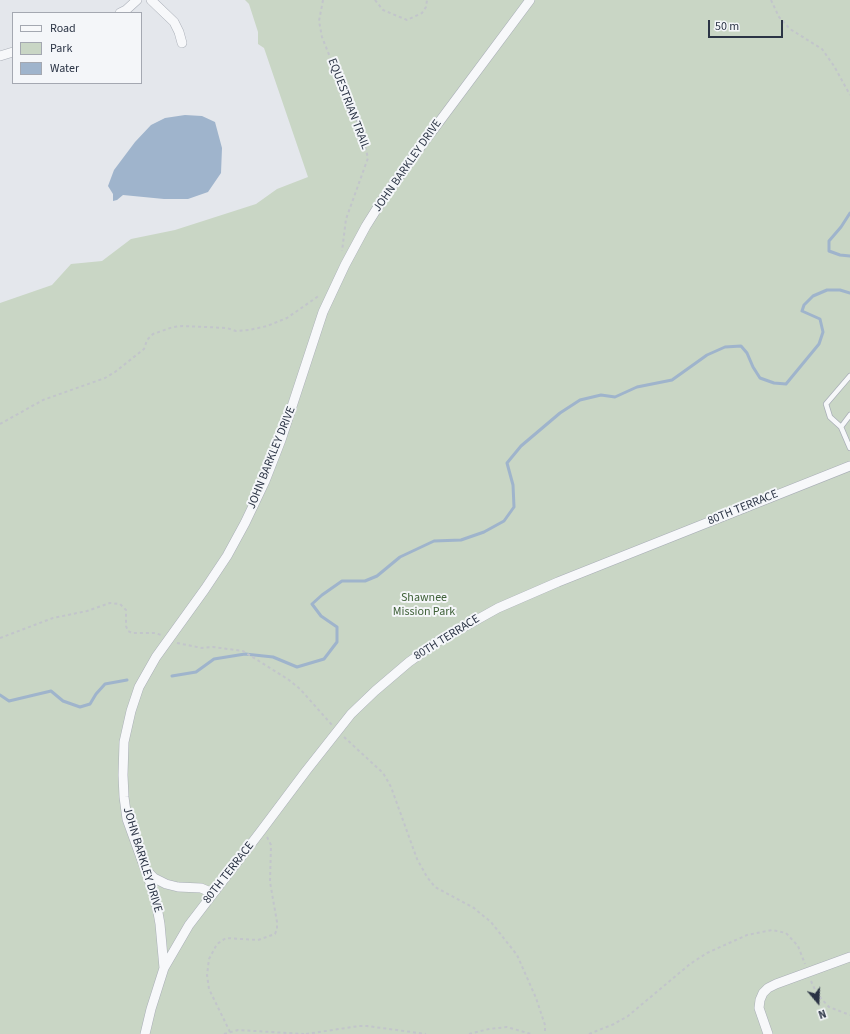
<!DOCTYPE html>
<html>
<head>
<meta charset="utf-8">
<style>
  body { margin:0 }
  #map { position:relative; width:850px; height:1034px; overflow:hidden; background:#e4e7ec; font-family:"Source Sans 3",sans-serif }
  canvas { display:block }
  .legend { position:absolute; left:12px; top:12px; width:130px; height:72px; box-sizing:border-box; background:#f4f6f9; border:1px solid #a4a8b1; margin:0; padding:5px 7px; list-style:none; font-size:12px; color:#2b3445 }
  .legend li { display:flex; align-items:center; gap:8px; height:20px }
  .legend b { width:20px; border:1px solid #a4a8b1 }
  .north { position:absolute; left:798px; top:982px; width:40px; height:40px; -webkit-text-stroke:3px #f4f6f9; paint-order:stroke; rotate:161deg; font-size:11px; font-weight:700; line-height:16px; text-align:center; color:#2b3445 }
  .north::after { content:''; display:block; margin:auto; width:14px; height:18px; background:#2b3445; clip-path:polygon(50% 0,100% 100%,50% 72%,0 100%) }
  .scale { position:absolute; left:708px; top:20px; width:75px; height:18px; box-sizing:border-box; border:2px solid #2b3445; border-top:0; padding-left:5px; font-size:12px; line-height:14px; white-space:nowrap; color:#2b3445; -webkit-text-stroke:3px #f4f6f9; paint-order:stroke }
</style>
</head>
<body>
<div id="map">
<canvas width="850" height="1034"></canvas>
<ul class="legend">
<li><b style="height:5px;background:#f7f8fa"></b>Road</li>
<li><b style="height:11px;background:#c9d6c5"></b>Park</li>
<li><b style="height:11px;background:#9fb4cc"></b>Water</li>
</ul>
<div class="north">N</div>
<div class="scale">50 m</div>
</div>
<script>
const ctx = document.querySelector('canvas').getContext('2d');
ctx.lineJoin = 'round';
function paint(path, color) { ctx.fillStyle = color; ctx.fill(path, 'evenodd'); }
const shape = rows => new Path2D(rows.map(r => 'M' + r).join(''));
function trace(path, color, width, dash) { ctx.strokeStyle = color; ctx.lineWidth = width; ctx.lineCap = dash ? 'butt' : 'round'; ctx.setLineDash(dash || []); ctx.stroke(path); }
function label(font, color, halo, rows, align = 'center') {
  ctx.font = font + ' "Source Sans 3",sans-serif'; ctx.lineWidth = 4; ctx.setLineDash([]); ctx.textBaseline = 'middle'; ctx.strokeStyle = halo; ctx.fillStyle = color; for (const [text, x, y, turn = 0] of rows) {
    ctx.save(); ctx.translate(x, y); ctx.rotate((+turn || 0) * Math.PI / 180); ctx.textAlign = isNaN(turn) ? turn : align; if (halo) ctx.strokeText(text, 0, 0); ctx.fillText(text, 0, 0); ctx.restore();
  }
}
const green = shape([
  [245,0,850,0,850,1034,0,1034,0,303,52,285,71,264,102,261,131,239,175,230,256,204,277,189,308,177,264,48,258,44,258,32,249,4]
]);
const water = shape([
  [185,115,202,116,215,122,222,148,221,173,208,192,188,199,164,199,123,195,117,200,113,201,113,194,108,186,114,170,135,142,151,125,165,118]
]);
const stream = shape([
  [850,213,841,227,829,241,829,251,840,255,850,256],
  [172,676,196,672,214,659,245,654,273,657,297,667,324,659,337,642,337,627,321,616,312,604,322,595,342,581,365,581,377,576,400,557,434,541,461,540,484,532,504,521,514,507,513,485,507,463,521,446,560,413,580,400,601,395,615,397,637,387,672,380,707,355,725,347,741,346,747,353,753,367,760,378,774,383,786,384,819,344,823,332,820,319,802,311,804,305,813,296,827,290,840,290,850,293],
  [0,695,9,701,51,691,63,701,80,707,90,704,96,694,105,684,127,680]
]);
const path = shape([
  [323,0,319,21,322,37,347,100,361,130,368,158,346,219,342,251],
  [375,0,383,10,407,20,422,13,426,7,427,0],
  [771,0,779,17,790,29,822,49,834,66,850,95],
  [0,424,43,400,105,378,115,372,144,349,147,340,153,334,173,327,183,326,227,328,236,331,249,330,267,326,287,318,320,295],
  [0,638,53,618,87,611,110,603,120,604,126,610,126,626,128,631,132,633,155,633,161,635],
  [177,643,202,648,213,647,243,651,289,680,300,689,332,725],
  [344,737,383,773,386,778,391,787,417,859,427,877,435,887,474,908,481,914,491,922,517,955,536,998,545,1025,545,1034],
  [811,981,817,994,829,1007,850,1015],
  [230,1032,209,989,207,975,209,959,217,944,226,938,258,940,275,934,277,929,277,922,270,882,271,845,267,837],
  [224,1034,238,1030,304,1034],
  [306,1034,359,1026,367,1026,426,1034],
  [469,1034,489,1029,507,1027,531,1034],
  [589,1034,614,1024,628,1016,690,964,707,953,747,935,772,930,786,933,798,946,805,964]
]);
const service = shape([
  [850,376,826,404,830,417,841,427,850,448],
  [841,427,850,415]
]);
const minor = shape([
  [151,0,174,22,179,32,182,43],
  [120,13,126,10,137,0],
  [0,56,13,52],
  [146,870,154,878,166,884,178,887,201,888,213,893],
  [164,968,160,924,157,907,153,891,127,819,124,797,123,775,124,742,131,711,139,687,156,657,205,589,227,556,245,523,265,481,281,440,323,312,345,265,366,226,383,199,416,153,530,0],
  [145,1034,151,1009,164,968,189,925,261,831,306,771,351,714,375,691,409,662,437,642,498,608,558,582,850,466],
  [768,1034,759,1008,760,1000,763,993,768,988,776,984,850,957]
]);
const streetNames = [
  ["EQUESTRIAN TRAIL",348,104,69],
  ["JOHN BARKLEY DRIVE",408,166,-55],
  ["JOHN BARKLEY DRIVE",272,458,-68],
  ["80TH TERRACE",743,508,-22],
  ["80TH TERRACE",447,638,-32],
  ["JOHN BARKLEY DRIVE",142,860,73],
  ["80TH TERRACE",229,873,-52]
];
const parkNames = [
  ["Shawnee",424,598],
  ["Mission Park",424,612]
];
paint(green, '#c9d6c5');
paint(water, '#9fb4cc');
trace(stream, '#9fb4cc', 3);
trace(service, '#a9aeb7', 6);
trace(minor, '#a9aeb7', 10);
trace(path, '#c2c5cb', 2, [3, 3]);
trace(service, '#f7f8fa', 4.5);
trace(minor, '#f7f8fa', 9);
label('12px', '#2b3445', '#f4f6f9', streetNames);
label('12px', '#3f6138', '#f4f6f9', parkNames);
</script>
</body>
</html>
